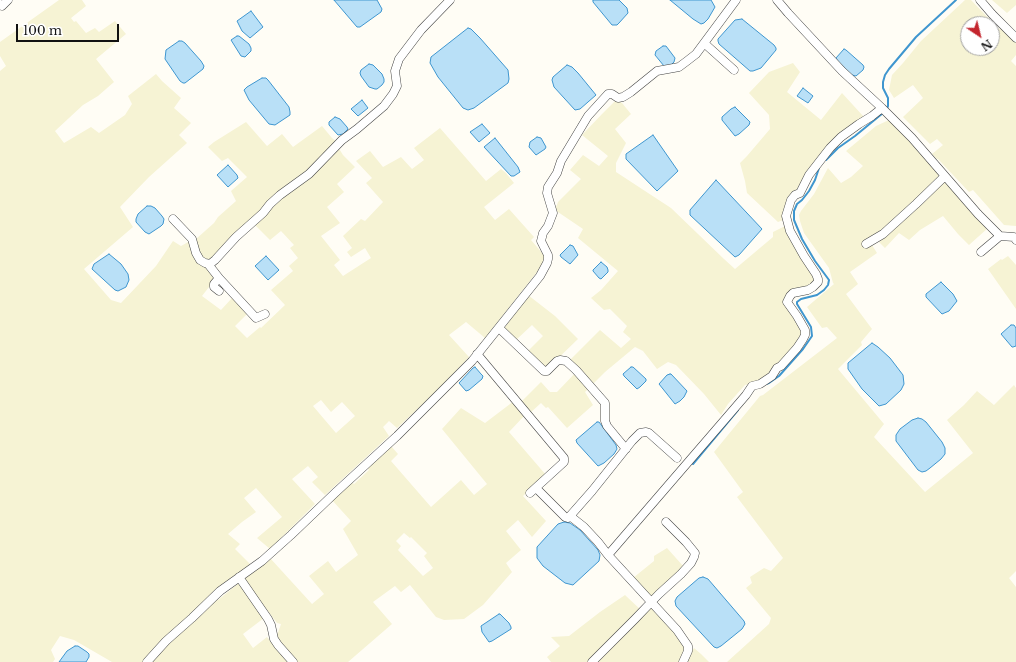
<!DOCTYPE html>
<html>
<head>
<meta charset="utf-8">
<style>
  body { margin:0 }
  #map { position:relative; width:1016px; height:662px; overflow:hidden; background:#fffdf5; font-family:"Libre Baskerville",serif }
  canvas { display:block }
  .north { position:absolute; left:960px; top:16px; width:40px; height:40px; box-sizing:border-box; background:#fff; border:1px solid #a0a0a0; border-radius:50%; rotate:145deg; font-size:11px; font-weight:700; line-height:16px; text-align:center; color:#111 }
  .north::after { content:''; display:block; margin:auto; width:14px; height:18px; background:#c4262e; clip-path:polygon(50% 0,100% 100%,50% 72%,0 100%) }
  .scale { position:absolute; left:16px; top:24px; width:103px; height:18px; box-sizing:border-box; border:2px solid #111; border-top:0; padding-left:5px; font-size:12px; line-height:14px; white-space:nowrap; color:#111; -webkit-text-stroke:3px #fff; paint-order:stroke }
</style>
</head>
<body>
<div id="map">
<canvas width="1016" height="662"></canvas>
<div class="north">N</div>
<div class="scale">100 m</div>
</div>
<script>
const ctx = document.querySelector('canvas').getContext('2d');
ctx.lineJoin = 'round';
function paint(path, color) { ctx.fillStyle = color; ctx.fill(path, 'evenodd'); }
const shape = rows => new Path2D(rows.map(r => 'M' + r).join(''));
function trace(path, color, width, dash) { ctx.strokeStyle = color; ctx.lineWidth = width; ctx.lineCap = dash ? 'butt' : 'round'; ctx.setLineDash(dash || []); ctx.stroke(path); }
const farmland = shape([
  [59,0,82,0,86,6,71,18,74,22,76,21,86,33,95,28,99,32,115,21,126,34,96,59,114,82,98,96,83,105,55,131,64,143,91,127,99,133,125,115,132,104,128,96,156,74,162,81,181,98,174,108,191,123,179,135,187,143,149,177,120,207,133,227,84,269,111,300,121,303,156,266,173,241,181,246,190,241,206,267,216,278,202,296,221,310,232,298,248,313,235,326,247,338,260,327,261,328,285,305,271,290,293,271,289,266,298,258,290,248,294,245,281,231,270,240,254,224,338,147,343,155,355,167,337,184,344,192,327,207,340,223,321,236,340,260,334,265,343,276,371,258,365,248,351,257,347,252,352,248,343,236,361,219,365,221,383,202,366,183,372,178,356,161,370,151,383,167,401,157,412,169,424,160,414,148,440,128,486,181,501,169,506,173,514,183,484,207,495,220,509,209,534,237,531,240,543,254,545,257,544,263,485,338,466,322,449,335,469,357,440,388,397,428,389,421,383,427,389,436,325,495,312,482,318,477,308,466,292,479,315,504,270,549,257,538,282,517,256,488,244,498,256,512,242,522,228,534,240,544,235,549,251,565,143,662,112,662,74,640,60,636,51,650,55,659,53,662,0,662,0,71,6,66,0,56,0,42],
  [321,400,331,412,342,402,355,416,336,433,313,406],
  [965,0,971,0,999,29,1001,28,1016,41,1016,55,1011,61,1016,66,1016,226,1004,225,973,190,969,192,938,159,937,159,932,154,943,145,937,139,930,144,903,117,923,98,913,85,894,98,889,90,892,75,903,63,921,41],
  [968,24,992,24,992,48,968,48],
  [992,0,1016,0,1016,5,1007,13],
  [793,63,800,72,787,92,821,120,842,93,864,117,818,160,797,189,788,199,784,210,783,220,778,222,747,193,745,181,740,163,747,156,770,129,769,115,749,93,769,72],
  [616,100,619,101,622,103,631,114,615,129,626,143,616,163,616,172,671,208,724,259,735,269,773,237,773,232,785,226,811,270,815,283,787,297,802,330,802,333,796,343,769,374,761,380,753,383,745,385,728,404,721,415,704,394,676,365,668,362,657,369,643,351,635,347,605,372,585,392,593,405,567,428,548,407,546,408,541,403,529,414,520,403,541,382,550,392,557,392,578,370,570,360,600,330,621,348,631,339,623,332,627,326,610,309,604,310,591,298,601,290,618,271,578,238,583,229,555,210,558,202,581,179,570,170,583,155,599,166,608,156,582,135,602,114],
  [889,120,893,122,941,175,872,245,877,253,850,272,858,284,846,294,872,329,861,342,862,345,838,369,884,424,874,437,925,492,973,453,947,420,964,405,977,391,994,405,1014,385,1016,388,1016,571,1009,578,1016,587,1016,662,727,662,769,624,771,618,746,588,752,583,750,577,764,568,771,571,783,558,737,497,743,492,714,452,760,396,763,395,837,338,827,327,822,328,807,307,834,284,833,283,829,268,804,233,800,221,799,215,801,211,814,194,828,168,841,183,851,177,863,166,846,151,876,126],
  [246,122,267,146,282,134,293,147,322,126,332,138,337,142,210,262,200,257,196,239,214,223,218,217,236,201,231,191,247,177,228,158,222,161,208,147,214,142],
  [945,182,988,228,969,245,958,234,943,216,920,230,909,240,899,233,885,248,879,242,894,229,943,183],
  [1008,256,1016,265,1016,309,988,269,1001,259,1002,260],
  [528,295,555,316,578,339,547,369,527,352,543,336,532,325,515,341,503,330],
  [514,401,525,415,509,432,546,475,523,496,546,521,532,537,518,520,506,531,521,550,506,563,512,572,483,605,464,619,444,620,436,617,410,585,401,592,395,586,373,602,392,624,348,662,296,662,278,640,277,635,280,627,281,624,277,623,244,580,245,576,270,558,312,604,324,594,309,576,328,561,336,572,358,555,343,529,351,521,331,499,351,482,354,484,369,470,367,467,391,446,398,454,391,461,431,507,461,480,474,495,487,484,442,429,461,408,485,423],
  [404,533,410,538,411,537,427,553,424,556,433,568,423,576,398,550,401,546,396,541],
  [667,548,684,567,652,598,633,578,654,561,654,556],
  [239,583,264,618,243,634,253,648,267,637,281,653,291,662,150,662,162,648,216,598,218,600],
  [625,595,642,611,589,662,551,662,547,657,560,646,551,637,569,636,600,612],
  [650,608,653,609,685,645,682,662,594,662],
  [694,648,701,654,709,662,685,662]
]);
const water = shape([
  [334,0,377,0,382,9,381,12,360,27,357,27,334,0],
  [593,0,619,0,627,8,628,13,619,23,617,25,612,25,593,2,593,0],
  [670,0,711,0,715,7,708,19,704,23,701,24,693,19,670,0],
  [251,11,263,27,250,38,242,31,237,21,251,11],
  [742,19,774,45,776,48,776,50,761,68,753,71,750,71,719,44,718,41,718,39,735,20,742,19],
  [468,28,471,29,480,38,508,70,509,79,508,83,474,108,468,110,463,108,438,77,430,63,431,57,468,28],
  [237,36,239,36,249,44,251,48,251,51,245,57,241,56,231,40,237,36],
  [179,41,182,41,185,43,201,61,204,66,203,69,185,83,183,83,180,81,165,59,166,50,179,41],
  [663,46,666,46,675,58,674,62,670,66,666,67,664,66,655,55,656,51,663,46],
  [844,49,846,50,863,65,864,67,863,70,856,76,852,75,837,60,836,58,844,49],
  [369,64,373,65,382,74,384,79,384,82,382,85,377,89,375,89,369,87,361,76,360,73,361,70,369,64],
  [567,65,572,67,578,73,596,95,580,109,575,110,554,87,552,80,553,77,567,65],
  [262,78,266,78,268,80,289,107,290,112,290,115,275,125,269,124,249,100,244,90,247,87,262,78],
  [803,88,813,96,808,103,797,96,803,88],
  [362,100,368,108,358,116,351,109,362,100],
  [735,107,750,122,749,125,739,134,735,136,722,120,722,117,731,109,735,107],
  [335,117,340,119,347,127,348,129,343,134,338,135,329,125,329,122,335,117],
  [482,124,490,133,479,142,470,132,482,124],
  [653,135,678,171,657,191,626,159,626,154,653,135],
  [537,137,541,138,546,147,545,149,536,155,529,147,530,142,537,137],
  [495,138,518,167,520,172,514,176,511,176,484,147,495,138],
  [228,165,237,175,238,178,228,187,217,175,228,165],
  [716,180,762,229,739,255,735,257,690,215,690,210,716,180],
  [147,206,151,206,155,208,162,216,164,219,163,224,161,226,149,234,145,232,136,222,136,219,138,214,147,206],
  [570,245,573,246,578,255,570,264,561,257,560,255,570,245],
  [109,254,121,264,128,274,129,280,126,287,118,291,115,290,92,269,94,264,109,254],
  [266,256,279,270,268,280,255,266,266,256],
  [601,262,607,267,608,270,608,272,601,279,599,278,593,271,593,270,601,262],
  [941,282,953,294,957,301,949,311,942,314,926,297,926,294,941,282],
  [1011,325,1014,325,1016,328,1016,346,1013,347,1012,347,1001,334,1011,325],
  [872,343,878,347,890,358,903,375,904,384,901,390,886,404,879,406,862,389,848,369,848,363,872,343],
  [475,367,481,374,483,376,482,379,469,390,466,391,459,383,473,368,475,367],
  [631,367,633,367,646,379,646,381,640,387,637,389,624,376,623,374,631,367],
  [670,374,671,374,687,391,684,397,680,401,675,404,659,384,667,375,670,374],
  [918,418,922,419,926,422,942,442,945,448,945,454,941,459,930,468,926,471,922,472,918,470,896,441,896,435,900,429,912,420,918,418],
  [597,422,599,422,616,445,617,449,614,454,604,463,598,466,577,443,576,440,597,422],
  [564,522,570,523,580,530,598,550,600,555,599,561,573,585,565,583,543,566,537,558,537,547,558,524,564,522],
  [703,577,708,579,744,621,745,624,742,629,721,646,717,648,714,647,676,606,675,601,677,597,699,578,703,577],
  [499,614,500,614,509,623,511,627,511,629,492,641,489,642,482,632,481,626,499,614],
  [75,646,78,646,87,652,89,654,89,657,86,662,59,662,67,651,75,646]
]);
const stream = shape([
  [887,109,888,106,888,98,883,88,883,82,885,75,889,69,916,37,956,0],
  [826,160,838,148,855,136,883,113],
  [766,384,769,383,779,376,803,349,812,336,811,327,797,304,797,302,801,299,817,295,824,290,828,285,829,280,815,261,802,239,794,220,794,211,797,204,802,200,809,191,815,180,819,168],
  [693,464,738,410]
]);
const minor = shape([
  [777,0,788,13,842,71,882,108,912,138,978,214,1000,236,1014,237,1016,240],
  [980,0,992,14,1016,38],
  [0,4,2,6,8,0],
  [704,43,734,70],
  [173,219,192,239,196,253,200,260,205,263,210,264,215,260,236,237,263,213,270,204,280,195,309,174,342,140,357,129,384,106,393,94,397,86,395,71,399,59,421,30,450,0],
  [866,244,883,234,916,204,945,176],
  [981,252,1000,236],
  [208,264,219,278,256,318,265,314],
  [219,278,214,284,214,287,219,291],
  [499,328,544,371,547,371,557,361,560,360,566,361,576,370,605,403,605,421,607,426,626,449],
  [477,354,564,458,564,462,530,493],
  [536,488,565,517,568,518,570,516,584,527,598,542,608,555,677,630,688,646,688,651,683,662],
  [570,516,592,491,632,441,640,433,646,432,649,433,677,458],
  [608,555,746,395,752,386,760,384,772,376,777,368,781,366,797,348,803,339,805,335,805,330,797,316,787,302,790,296,793,293,808,290,813,287,818,282,818,279,816,274,804,256,790,231,786,216,791,200,795,195,800,193,809,175,830,148,841,137,859,124,872,116,882,108],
  [239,577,268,619,271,625,274,639,278,645,293,662],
  [147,662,166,641,192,618,220,591,262,561,291,535,336,492,397,436,472,361,540,276,547,263,548,259,548,255,541,241,543,233,548,226,553,213,547,193,548,187,557,173,561,161,588,116,608,94,612,94,618,98,623,97,631,92,657,71,679,67,687,61,696,54,736,0],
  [592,662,635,619,659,594,681,574,691,563,694,557,695,553,686,542,666,522]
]);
paint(farmland, '#f6f3d4');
paint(water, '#b9e0f7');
trace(water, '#3f96cf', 1);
trace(stream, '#3f96cf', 2);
trace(minor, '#444', 9);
trace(minor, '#fff', 8);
</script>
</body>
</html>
